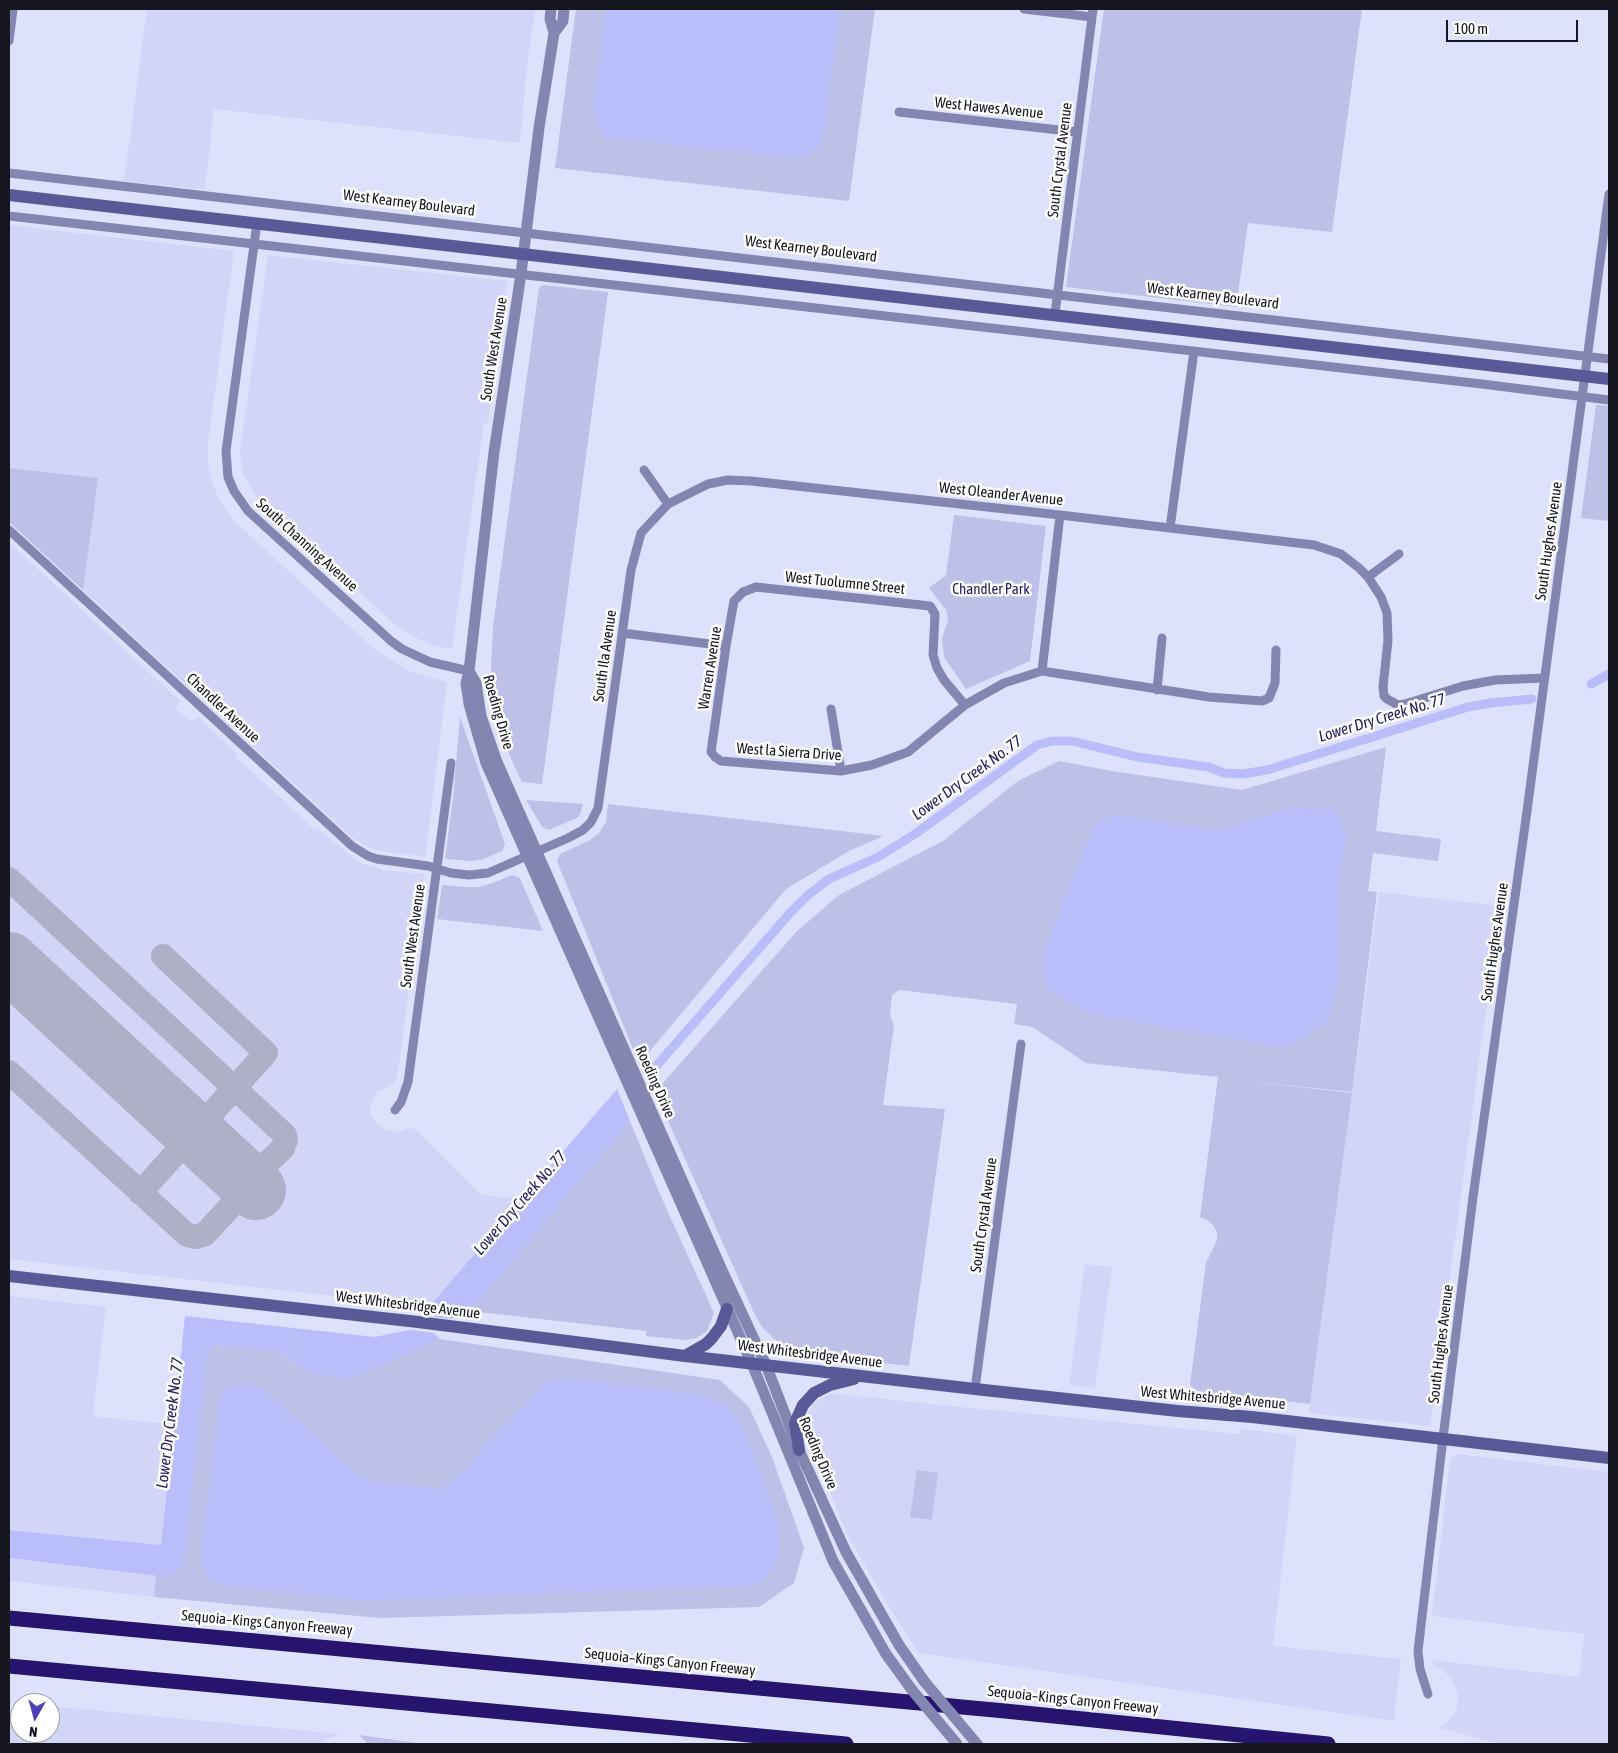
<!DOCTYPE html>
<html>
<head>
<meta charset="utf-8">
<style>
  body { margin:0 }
  #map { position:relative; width:1618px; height:1753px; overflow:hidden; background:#dee1fc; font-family:"Asap Condensed",sans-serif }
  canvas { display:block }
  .frame { position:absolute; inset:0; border:10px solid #15161f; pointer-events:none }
  .north { position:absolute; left:10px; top:1693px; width:50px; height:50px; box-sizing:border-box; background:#fff; border:1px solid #a1a2a5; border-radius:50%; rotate:187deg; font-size:14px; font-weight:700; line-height:20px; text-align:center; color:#15161f }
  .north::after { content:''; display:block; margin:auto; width:18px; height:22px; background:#4d40b7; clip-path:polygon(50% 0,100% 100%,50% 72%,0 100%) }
  .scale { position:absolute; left:1446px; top:20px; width:132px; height:22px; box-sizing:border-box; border:2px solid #15161f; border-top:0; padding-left:6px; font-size:15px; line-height:18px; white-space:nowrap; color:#15161f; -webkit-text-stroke:4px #fff; paint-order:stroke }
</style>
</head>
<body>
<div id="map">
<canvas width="1618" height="1753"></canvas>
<div class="frame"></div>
<div class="north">N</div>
<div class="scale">100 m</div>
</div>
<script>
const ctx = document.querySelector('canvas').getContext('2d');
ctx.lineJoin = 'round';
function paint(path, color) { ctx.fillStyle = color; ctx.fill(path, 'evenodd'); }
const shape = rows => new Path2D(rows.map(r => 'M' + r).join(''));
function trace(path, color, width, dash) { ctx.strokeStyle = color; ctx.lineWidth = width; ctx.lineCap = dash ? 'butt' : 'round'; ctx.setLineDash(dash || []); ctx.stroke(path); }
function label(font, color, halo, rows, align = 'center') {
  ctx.font = font + ' "Asap Condensed",sans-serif'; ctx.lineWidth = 5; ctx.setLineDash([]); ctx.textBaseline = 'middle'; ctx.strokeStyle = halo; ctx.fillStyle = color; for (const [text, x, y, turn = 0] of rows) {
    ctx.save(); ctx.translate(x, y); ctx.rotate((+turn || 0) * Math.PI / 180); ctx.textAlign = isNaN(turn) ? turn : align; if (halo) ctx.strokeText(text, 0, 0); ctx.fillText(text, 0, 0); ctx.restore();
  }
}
const built = shape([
  [147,9,535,9,526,76,520,143,214,109,205,190,124,181],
  [9,225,234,251,208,444,208,465,211,479,220,501,234,521,374,649,409,671,447,682,425,857,375,850,354,839,83,590,97,478,9,468],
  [268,255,507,281,488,423,484,423,452,649,435,646,424,642,405,632,392,622,258,498,245,478,241,467,240,450],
  [9,542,180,701,175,708,192,722,198,717,237,754,235,756,314,829,316,827,355,859,361,863,383,870,424,874,397,1079,393,1085,377,1092,370,1106,370,1114,377,1124,386,1130,398,1132,408,1128,415,1129,480,1194,522,1200,429,1307,9,1259],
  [1379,892,1500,906,1430,1426,1309,1413],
  [1085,1264,1112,1267,1095,1388,1069,1385],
  [9,1296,106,1307,93,1416,173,1425,161,1545,9,1530],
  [829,1394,837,1394,951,1406,1240,1434,1240,1429,1297,1436,1273,1646,1401,1659,1394,1721,918,1653,882,1595,847,1534,808,1438,805,1423,810,1408,816,1402],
  [1457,1454,1609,1472,1609,1744,1500,1744,1437,1727,1443,1726,1454,1714,1457,1707,1458,1694,1451,1677,1435,1665,1430,1660,1579,1677,1584,1634,1432,1616,1450,1459],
  [9,1558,156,1575,154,1597,9,1581],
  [60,1707,340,1734,326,1739,319,1744,9,1744,9,1709,20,1709,20,1733,50,1733,50,1708]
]);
const green = shape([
  [576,9,875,9,849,201,555,168],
  [1104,9,1362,9,1332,232,1248,223,1236,307,1066,287],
  [543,285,608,292,542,784,522,782,511,759,499,722,494,698,491,667,493,627,524,398,539,288],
  [1596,405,1609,406,1609,521,1581,518],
  [9,468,98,478,83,590,9,522],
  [954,515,1046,526,1030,661,966,689,944,657,942,638,948,620,946,610,929,588,946,575],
  [460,717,505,844,502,851,484,859,472,861,445,859,453,798],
  [1386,747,1376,831,1441,839,1438,861,1373,853,1368,891,1377,892,1352,1092,1236,1080,1352,1093,1310,1404,1195,1391,1190,1384,1206,1263,1217,1240,1217,1232,1213,1225,1207,1220,1200,1217,1218,1077,1086,1063,1032,1027,1014,1024,1017,1004,899,990,892,995,890,1016,894,1025,883,1105,945,1109,909,1366,824,1356,794,1350,774,1339,762,1327,755,1315,655,1092,797,931,839,895,943,841,1018,781,1059,761,1112,771,1242,790],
  [526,800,583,804,579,817,549,830,542,827],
  [608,804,713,816,884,836,849,851,786,889,639,1064,557,861,560,854,590,840,599,833,606,822],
  [512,875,520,878,543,931,437,919,442,885,465,887,479,887,493,883],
  [630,1121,662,1199,714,1313,707,1331,697,1338,685,1340,646,1336,646,1331,470,1311],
  [440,1339,720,1380,749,1407,772,1457,804,1548,794,1583,759,1607,380,1618,154,1597,156,1575,168,1576,208,1350,216,1344,281,1352,297,1364,359,1375],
  [917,1470,938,1473,932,1520,910,1517],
  [359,1735,423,1744,368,1744]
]);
const water = shape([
  [606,9,840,9,825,129,817,149,801,159,605,137,592,110],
  [1294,807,1333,809,1347,833,1339,880,1339,979,1328,1021,1287,1048,1090,1014,1047,990,1042,956,1094,825,1113,815,1138,818,1218,831],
  [617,1089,630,1121,470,1311,451,1319,434,1317,429,1307],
  [185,1316,375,1337,409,1330,434,1333,440,1339,359,1375,342,1378,326,1376,309,1372,281,1352,216,1344,208,1351,183,1565,168,1577,9,1558,9,1530,161,1545],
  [560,1377,698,1394,725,1404,743,1428,775,1511,780,1547,774,1570,756,1585,359,1601,213,1583,204,1571,201,1555,220,1400,225,1389,245,1383,264,1389,364,1480,440,1489,452,1482,543,1385]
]);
const canal = shape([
  [1591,684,1609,674],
  [651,1072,790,913,808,895,829,879,878,857,915,834,1037,745,1052,741,1072,741,1137,757,1209,767,1224,773,1243,774,1267,770,1468,707,1491,703,1532,699]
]);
const taxiway = shape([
  [9,879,285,1135,286,1140,283,1148,259,1171,247,1174,229,1165],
  [9,1072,187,1235,196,1237,205,1234,240,1196,242,1191,241,1181,229,1165],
  [140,1193,266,1053,163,956]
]);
const runway = shape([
  [9,962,256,1190]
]);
const minor = shape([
  [1024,9,1092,17],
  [9,41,13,9],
  [899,112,1077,132],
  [9,173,1609,359],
  [9,216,1482,384,1609,400],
  [257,223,226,451,228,477,234,491,248,511,391,641,402,649,430,662,469,671],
  [1055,314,1093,9],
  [644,470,668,504],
  [1170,528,1194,351],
  [9,530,352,846,368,856,377,859,428,866,451,873,469,875,488,873,568,838,583,830,591,822,598,808,631,570,641,533,668,504,708,484,728,480,751,481,1060,515,1314,545,1341,554,1359,568,1368,577],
  [1399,554,1368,577,1381,597,1387,613,1388,640,1383,687,1384,696,1387,699,1398,705,1405,704,1463,686,1495,680,1544,678],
  [622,633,726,646],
  [1042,671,1060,515],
  [1157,690,1162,638],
  [965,705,944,680,937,668,933,655,935,614,930,606,756,587,743,592,734,601,726,646,711,752,715,757,721,761,841,771,872,765,908,752,965,705,1004,683,1042,671,1209,697,1262,701,1269,698,1275,683,1276,650],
  [831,709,841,771],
  [395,1110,401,1102,408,1082,451,763],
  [975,1389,1021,1044],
  [1428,1694,1420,1669,1418,1651,1443,1438,1473,1197,1527,811,1609,194]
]);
const tertiary = shape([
  [551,9,550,19,554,33],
  [564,9,563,21,554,33,539,128,521,274,494,452,469,671,466,683,469,704,486,763,752,1364,833,1561,886,1654,912,1690],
  [469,671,476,683,481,716,497,762,721,1268,766,1365,799,1450,846,1552,899,1645,924,1681]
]);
const secondary = shape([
  [9,195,1609,379],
  [9,1276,418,1322,685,1356,975,1389,1178,1411,1252,1417,1609,1458],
  [685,1356,706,1344,712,1338,721,1326,727,1309],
  [799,1450,795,1423,803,1405,814,1393,830,1385,854,1379]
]);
const motorway = shape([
  [9,1618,1005,1711,1328,1744],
  [9,1666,846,1744]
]);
const tertiaryBridge = shape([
  [924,1681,977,1744],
  [912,1690,957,1744]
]);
const streetNames = [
  ["West Hawes Avenue",989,108,6],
  ["South Crystal Avenue",1060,160,-83],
  ["West Kearney Boulevard",409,203,7],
  ["West Kearney Boulevard",811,249,7],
  ["West Kearney Boulevard",1213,296,7],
  ["South West Avenue",494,349,-81],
  ["West Oleander Avenue",1001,494,6],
  ["South Hughes Avenue",1549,541,-82],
  ["South Channing Avenue",307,545,42],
  ["West Tuolumne Street",845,583,6],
  ["South Ila Avenue",605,656,-82],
  ["Warren Avenue",710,668,-81],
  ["Chandler Avenue",223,708,43],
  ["Roeding Drive",498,712,74],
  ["West la Sierra Drive",789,752,4],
  ["South West Avenue",413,936,-82],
  ["South Hughes Avenue",1495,942,-82],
  ["Roeding Drive",655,1082,66],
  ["South Crystal Avenue",984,1215,-82],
  ["West Whitesbridge Avenue",408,1305,7],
  ["South Hughes Avenue",1441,1344,-83],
  ["West Whitesbridge Avenue",810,1354,7],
  ["West Whitesbridge Avenue",1213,1398,5],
  ["Roeding Drive",818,1453,67],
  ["Sequoia–Kings Canyon Freeway",267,1623,5],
  ["Sequoia–Kings Canyon Freeway",670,1662,6],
  ["Sequoia–Kings Canyon Freeway",1073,1700,6]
];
const parkNames = [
  ["Chandler Park",991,589]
];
const waterNames = [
  ["Lower Dry Creek No. 77",1382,718,-17],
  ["Lower Dry Creek No. 77",967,778,-36],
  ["Lower Dry Creek No. 77",520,1203,-49],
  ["Lower Dry Creek No. 77",170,1423,-83]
];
paint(built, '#d2d5f7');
paint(green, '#bdc0e7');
paint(water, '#b9bdf9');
trace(canal, '#b9bdf9', 9);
trace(taxiway, '#adb0c6', 24);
trace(runway, '#adb0c6', 60);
trace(minor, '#8486b2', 9);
trace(tertiary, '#8486b2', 11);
trace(secondary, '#585997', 12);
trace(motorway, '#27146f', 15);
trace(tertiaryBridge, '#8486b2', 11);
label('15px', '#15161f', '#fff', streetNames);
label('15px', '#241b5f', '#fff', parkNames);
label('italic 16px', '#272064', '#fff', waterNames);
</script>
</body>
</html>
